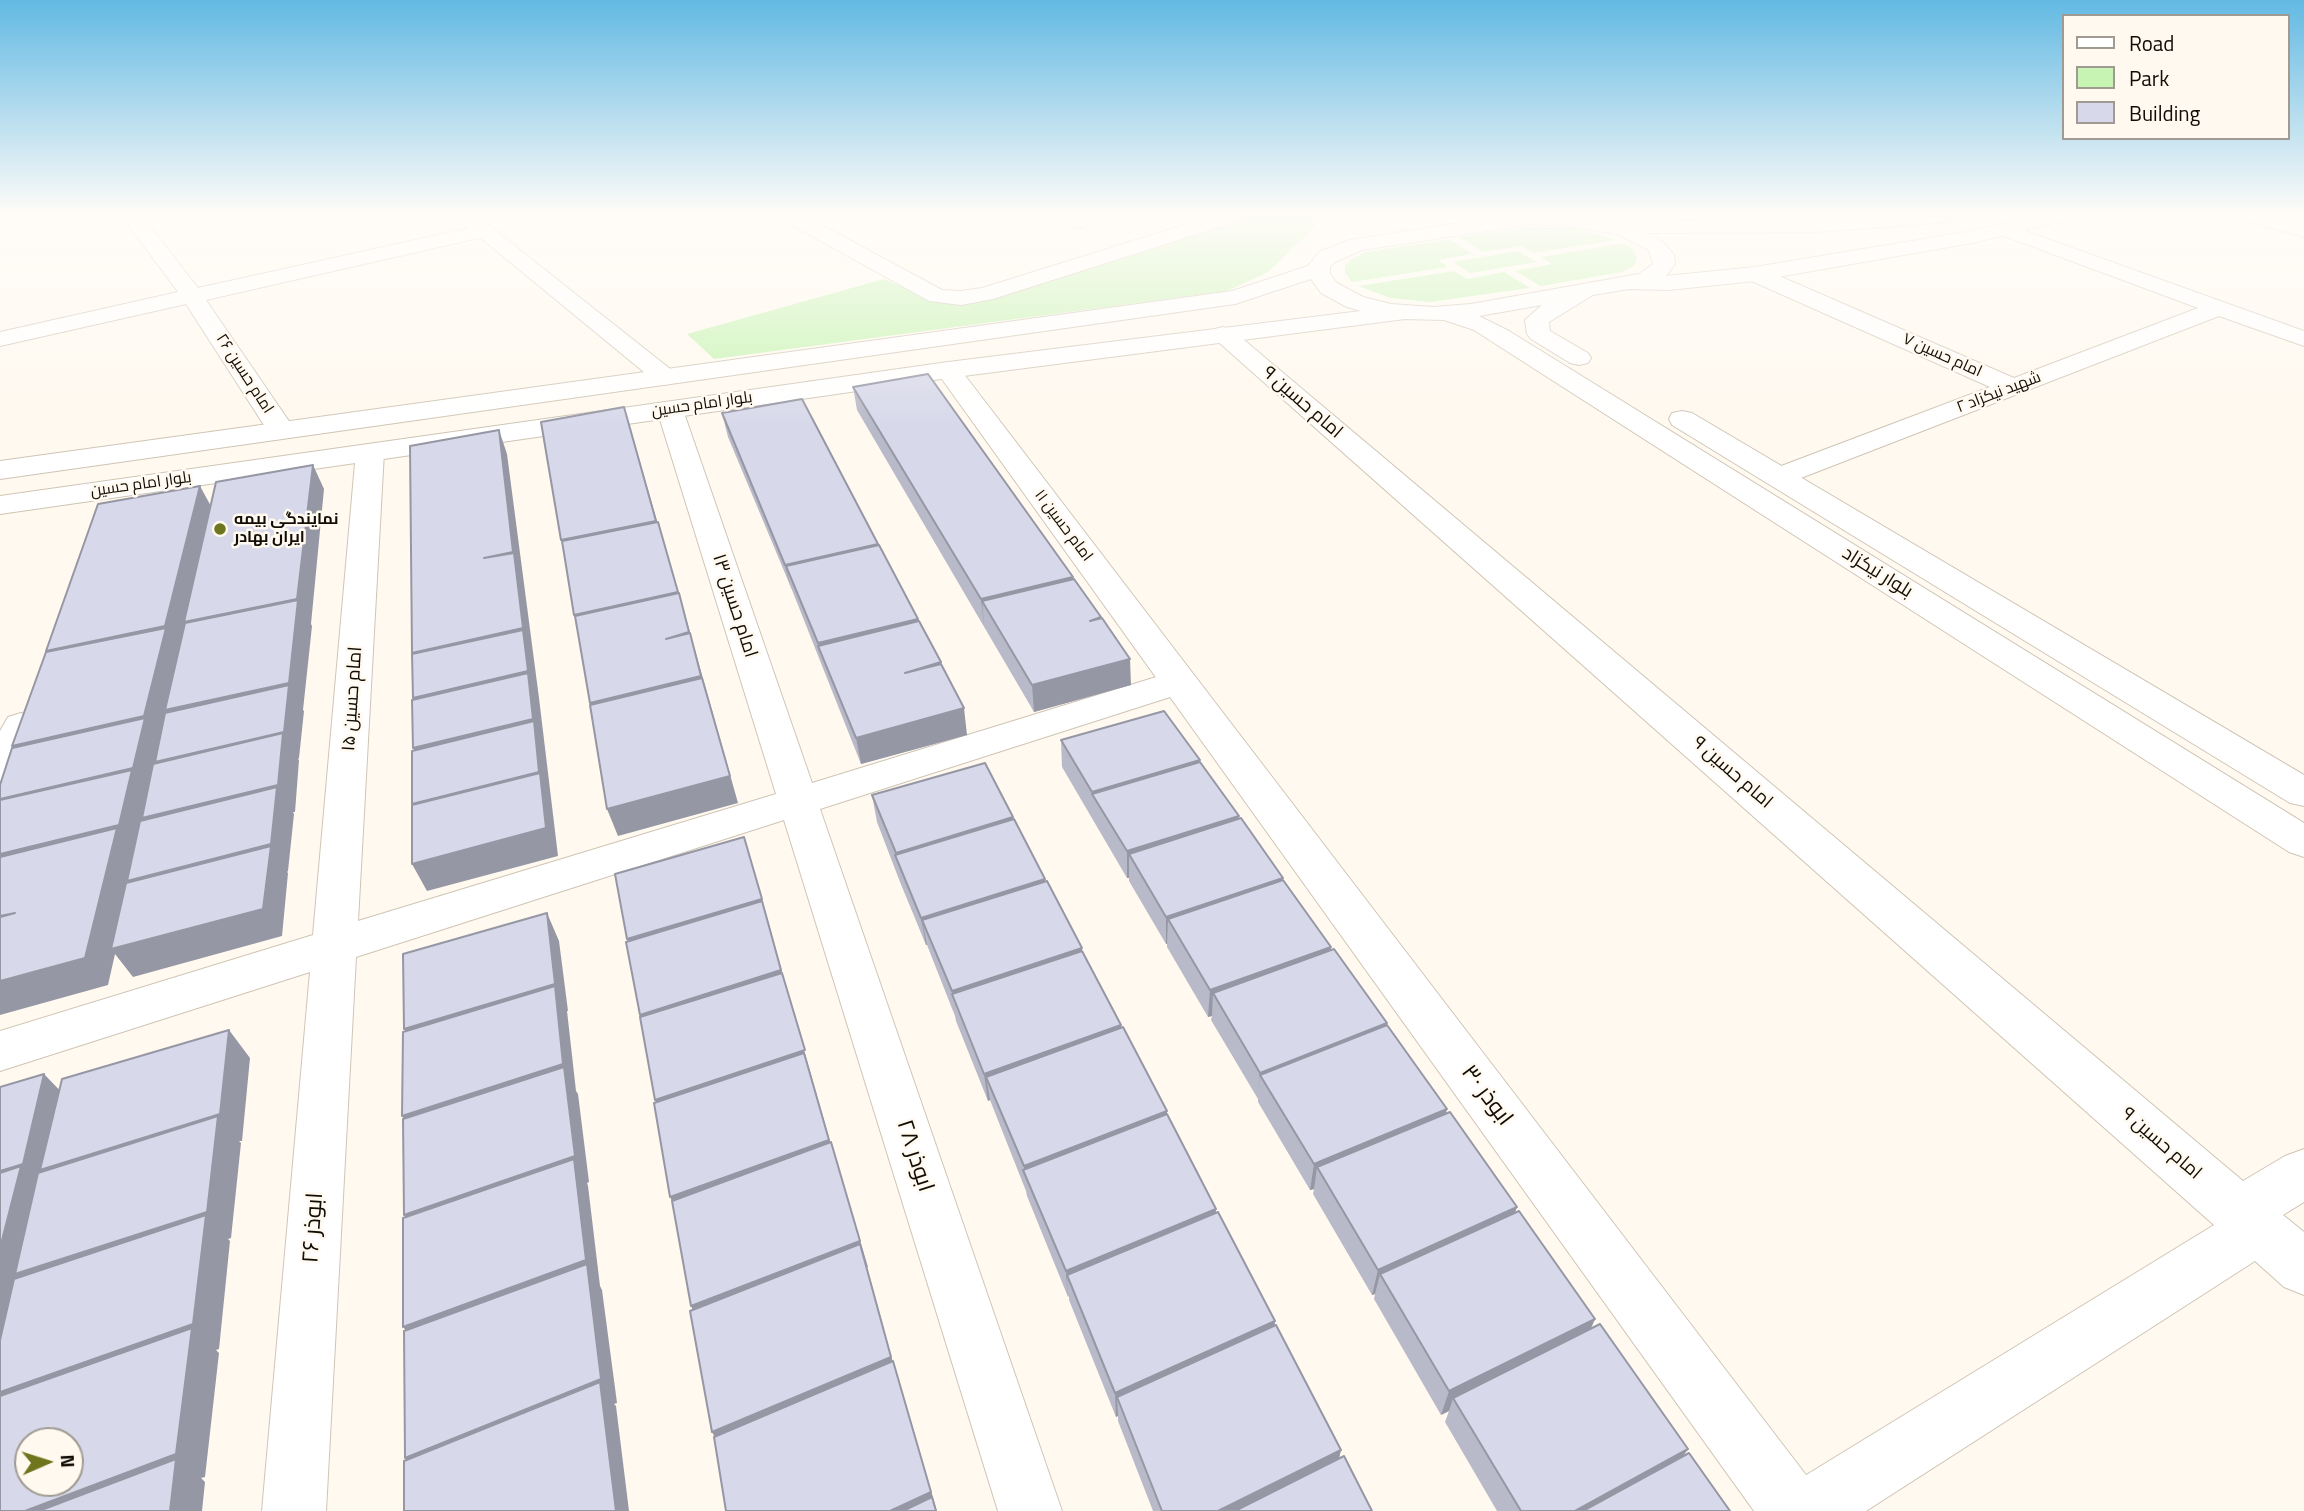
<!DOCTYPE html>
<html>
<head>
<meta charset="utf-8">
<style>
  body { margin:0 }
  #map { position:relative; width:2304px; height:1511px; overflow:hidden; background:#fff9ef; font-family:"Titillium Web",sans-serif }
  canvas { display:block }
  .legend { position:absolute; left:2062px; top:14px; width:228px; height:126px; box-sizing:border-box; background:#fff9ef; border:2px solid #9f9b92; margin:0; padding:9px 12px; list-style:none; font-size:21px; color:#100d07 }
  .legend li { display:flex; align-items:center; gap:14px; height:35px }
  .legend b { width:35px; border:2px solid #9f9b92 }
  .north { position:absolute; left:14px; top:1427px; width:70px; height:70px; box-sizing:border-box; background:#fff9ef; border:2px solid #9f9b92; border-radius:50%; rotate:87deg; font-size:19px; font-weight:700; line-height:28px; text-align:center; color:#100d07 }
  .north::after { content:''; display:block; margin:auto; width:24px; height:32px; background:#6f751d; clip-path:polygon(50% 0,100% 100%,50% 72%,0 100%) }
</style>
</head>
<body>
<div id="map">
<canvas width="2304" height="1511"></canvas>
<ul class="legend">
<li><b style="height:9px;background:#fff"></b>Road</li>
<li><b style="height:19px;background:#c7f4b3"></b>Park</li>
<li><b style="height:19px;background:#d7d8ea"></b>Building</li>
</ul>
<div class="north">N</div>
</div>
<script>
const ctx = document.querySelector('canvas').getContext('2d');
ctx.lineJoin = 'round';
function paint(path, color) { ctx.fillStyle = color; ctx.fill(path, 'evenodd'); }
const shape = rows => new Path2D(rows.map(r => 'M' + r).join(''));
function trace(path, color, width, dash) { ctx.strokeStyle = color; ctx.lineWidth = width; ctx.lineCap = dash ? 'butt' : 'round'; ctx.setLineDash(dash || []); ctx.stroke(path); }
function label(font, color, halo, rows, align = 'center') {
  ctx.font = font + ' "Titillium Web",Cairo,sans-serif'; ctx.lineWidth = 5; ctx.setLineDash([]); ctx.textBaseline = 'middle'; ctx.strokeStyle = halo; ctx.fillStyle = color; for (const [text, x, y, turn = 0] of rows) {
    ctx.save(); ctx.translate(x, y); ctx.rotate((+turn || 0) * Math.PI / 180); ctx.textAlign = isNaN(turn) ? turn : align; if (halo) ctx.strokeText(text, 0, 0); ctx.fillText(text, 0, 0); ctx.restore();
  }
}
const green = shape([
  [1243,216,1317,216,1318,224,1268,272,1227,291,714,359,687,334,884,279,935,302],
  [1529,227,1574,228,1616,240,1534,253,1521,246,1483,252,1459,237],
  [1449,239,1473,254,1438,260,1448,267,1352,282,1345,273,1345,266,1350,260,1366,252],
  [1624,243,1634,251,1637,258,1635,265,1622,272,1541,286,1515,271,1552,264,1541,257],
  [1518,251,1537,262,1470,273,1453,262],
  [1454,271,1467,279,1504,272,1530,288,1430,302,1390,298,1358,286]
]);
const minor = shape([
  [122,216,142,216,198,288,483,225,490,227,493,231,490,235,483,237,206,300,295,430,291,436,281,438,271,436,186,304,0,346,0,332,178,292,122,216],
  [780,216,805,216,942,290,961,291,982,288,1213,216,1244,216,1241,220,993,299,961,305,929,301,783,220,780,216],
  [1056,216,1082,216,1089,222,1086,226,1079,228,1059,220,1056,216],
  [2243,216,2275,216,2304,225,2304,237,2246,220,2243,216],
  [2003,223,2304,331,2304,346,2219,316,1788,483,1778,486,1768,483,1764,477,1768,471,1990,387,1747,279,1744,274,1747,269,1763,269,2014,378,2198,308,1996,233,1993,229,1996,225,2003,223],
  [1223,327,1231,329,2243,1181,2285,1156,2304,1149,2304,1202,2283,1215,2304,1232,2304,1295,2284,1287,2255,1261,1866,1511,1776,1511,1785,1488,2214,1225,1215,339,1211,334,1215,329,1223,327],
  [670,402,679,404,683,410,812,783,1166,674,1179,671,1192,674,1197,682,1192,690,820,809,1062,1511,998,1511,784,820,356,957,326,1511,262,1511,310,972,0,1071,0,1031,313,935,356,452,360,446,370,444,380,446,384,452,358,921,776,794,657,410,661,404,670,402],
  [21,713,34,717,40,725,20,784,14,793,0,797,0,731,8,717,21,713]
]);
const tertiary = shape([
  [454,216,477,216,674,372,678,377,674,382,665,385,656,382,454,216],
  [948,362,957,365,1816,1488,1825,1511,1754,1511,939,375,935,370,939,365,948,362]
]);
const secondary = shape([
  [1505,216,1586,216,1617,222,1960,216,1957,220,1950,222,1815,232,1647,233,1663,242,1674,255,1675,264,1666,276,1755,267,1972,231,2034,216,2070,216,2067,220,1972,243,1755,281,1669,290,1629,289,1593,295,1549,322,1550,331,1588,353,1591,358,1588,363,1579,365,1570,363,1531,339,1527,334,1525,320,1542,305,1479,316,1509,331,2304,823,2304,857,2289,852,1491,341,1474,330,1444,320,1405,319,948,378,0,514,0,496,948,362,1361,311,1347,307,1321,293,1311,279,1235,304,0,479,0,461,1232,291,1308,266,1319,252,1350,240,1505,216],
  [1533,224,1580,227,1619,235,1649,250,1653,264,1639,274,1471,304,1433,307,1391,304,1363,297,1337,283,1330,274,1330,266,1335,262,1362,250,1533,224],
  [1682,411,1692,413,2304,775,2304,806,2290,803,1672,425,1669,419,1672,413,1682,411]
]);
const wall = shape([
  [853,387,1073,577,1074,579,1101,617,1131,685,1034,712,857,410],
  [722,413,878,544,941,662,967,735,861,764,792,590,728,437],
  [1061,740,1199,762,1238,819,1283,878,1283,881,1330,951,1387,1023,1386,1026,1446,1114,1515,1213,1595,1319,1591,1329,1688,1449,1683,1456,1730,1511,1497,1511,1445,1422,1449,1411,1441,1415,1374,1299,1375,1294,1372,1295,1313,1194,1314,1189,1310,1190,1258,1102,1258,1099,1211,1020,1212,1016,1208,1017,1167,947,1167,944,1166,944,1129,881,1129,878,1127,878,1062,767],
  [872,795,1013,817,1045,882,1216,1209,1215,1213,1275,1321,1275,1325,1339,1458,1372,1511,1153,1511,1118,1421,1118,1416,1116,1417,1069,1300,1069,1296,1068,1297,1027,1196,1026,1191,990,1100,988,1101,956,1021,955,1016,927,945,926,945,900,882,877,822]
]);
const shadedWall = shape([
  [624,407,664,545,569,565,561,540],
  [499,430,507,454,539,698,558,856,427,891,412,864,426,831,412,804,426,775,413,748,426,725,413,698,424,679,412,653,494,583],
  [313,465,324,489,311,624,312,626,303,710,304,711,299,758,298,759,299,760,295,812,293,812,294,814,288,871,287,872,288,873,282,936,133,977,115,954,108,985,0,1015,0,799,33,773,12,746,64,677,46,651,200,486,213,510],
  [658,522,685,617,583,641,574,615],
  [878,544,882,569,786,566,791,590,785,565],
  [1073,577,1075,603,982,601,984,625,981,599],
  [679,593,738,803,618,836,607,809,600,729,590,703,674,665],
  [918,619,922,645,819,647,818,643],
  [1130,659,1131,685,1034,712,1032,685],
  [964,708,967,735,861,764,856,738],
  [1200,760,1199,787,1092,794,1092,792],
  [1239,816,1237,843,1129,854,1129,878,1127,878,1127,851],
  [1013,817,1016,845,896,857,896,853],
  [1283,878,1280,905,1168,919,1167,944,1166,944,1166,917],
  [1045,879,1047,906,922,920,927,945,926,945,921,918],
  [762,899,789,997,651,1042,640,1015,638,967,627,939],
  [547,913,559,941,568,1011,567,1011,576,1091,578,1094,589,1182,587,1183,588,1186,600,1286,602,1290,617,1403,614,1404,616,1406,629,1511,616,1511,427,1480,405,1458,424,1352,403,1327,423,1241,404,1215,420,1143,402,1116,421,1057,404,1029],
  [1331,947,1327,974,1213,993,1212,1016,1208,1017,1210,990],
  [1082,948,1083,975,953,997,952,991],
  [782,973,837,1166,682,1223,670,1197,666,1127,655,1100],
  [1387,1023,1381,1050,1260,1075,1257,1100,1260,1073],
  [1121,1025,1121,1052,986,1077,990,1100,988,1101,984,1074],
  [229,1030,250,1058,242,1141,239,1141,241,1143,231,1238,228,1239,230,1241,219,1349,216,1350,219,1353,205,1477,201,1478,205,1482,202,1511,25,1511,0,1411,0,1171,44,1074,70,1101],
  [1447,1109,1440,1136,1317,1167,1314,1189,1310,1190,1314,1164],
  [1167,1111,1167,1138,1024,1171,1024,1166],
  [831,1142,868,1267,867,1267,898,1381,725,1456,712,1432,703,1331,691,1306],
  [1517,1207,1508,1233,1380,1274,1375,1294,1372,1295,1378,1270],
  [1216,1209,1214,1235,1067,1275,1068,1297,1066,1271],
  [1595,1319,1583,1344,1453,1398,1449,1411,1441,1415,1449,1391],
  [1275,1321,1272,1345,1117,1397,1118,1416,1116,1417,1115,1393],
  [893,1361,937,1511,890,1511],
  [1688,1449,1672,1472,1602,1511,1575,1511],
  [1341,1450,1336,1473,1260,1511,1218,1511]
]);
const building = shape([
  [928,374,1073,577,981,599,853,387,928,374],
  [802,399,878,544,785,565,722,413,802,399],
  [624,407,656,521,561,540,541,422,624,407],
  [499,430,513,552,484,558,514,553,523,628,412,653,410,446,499,430],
  [313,465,297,599,184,622,216,482,313,465],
  [200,486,165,626,46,651,98,504,200,486],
  [658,522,678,592,574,615,562,541,658,522],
  [879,545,918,619,818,643,786,566,879,545],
  [1074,579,1101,617,1090,621,1102,618,1130,659,1032,685,982,601,1074,579],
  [679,593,689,632,666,639,690,633,701,676,590,703,575,616,679,593],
  [298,600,289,683,165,710,185,623,298,600],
  [919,621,941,662,905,673,941,664,964,708,856,738,818,646,919,621],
  [166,628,144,716,12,746,46,652,166,628],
  [523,630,528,671,413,698,412,654,523,630],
  [528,673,533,719,413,748,412,700,528,673],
  [702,678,730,776,607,809,590,705,702,678],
  [289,685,284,732,155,762,165,713,289,685],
  [1164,711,1200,760,1092,792,1061,740,1164,711],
  [145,718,133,768,0,799,0,785,12,748,145,718],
  [534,721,539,772,412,804,412,751,534,721],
  [283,733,278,785,142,818,153,764,283,733],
  [1200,762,1239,816,1127,851,1092,794,1200,762],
  [985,763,1013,817,896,853,872,795,985,763],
  [132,770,119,825,0,854,0,800,132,770],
  [540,773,546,828,412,864,412,805,540,773],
  [277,787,271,844,127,881,140,821,277,787],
  [1241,818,1283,878,1166,917,1129,854,1241,818],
  [1014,819,1045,879,921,918,895,855,1014,819],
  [117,828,85,958,0,981,0,917,15,913,0,916,0,857,117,828],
  [744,837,762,899,627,939,615,874,744,837],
  [271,846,263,909,111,949,126,883,271,846],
  [1283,880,1331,947,1210,990,1168,919,1283,880],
  [1047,881,1082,948,952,991,922,920,1047,881],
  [762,901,781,970,640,1015,626,942,762,901],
  [547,913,555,984,404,1029,403,954,547,913],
  [1334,949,1387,1023,1260,1073,1213,993,1334,949],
  [1082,951,1121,1025,984,1074,952,994,1082,951],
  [782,973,805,1050,655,1100,640,1017,782,973],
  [555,986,563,1064,402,1116,403,1032,555,986],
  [1387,1025,1447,1109,1314,1164,1260,1075,1387,1025],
  [1123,1027,1167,1111,1024,1166,986,1077,1123,1027],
  [229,1030,220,1114,40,1170,62,1079,229,1030],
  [804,1053,829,1140,670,1197,654,1103,804,1053],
  [564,1067,575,1156,404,1215,403,1119,564,1067],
  [44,1074,23,1164,0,1171,0,1087,44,1074],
  [1450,1112,1517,1207,1378,1270,1317,1167,1450,1112],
  [1167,1114,1216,1209,1066,1271,1023,1170,1167,1114],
  [218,1116,207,1212,15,1274,38,1173,218,1116],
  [831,1142,860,1241,691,1306,672,1201,831,1142],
  [574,1159,586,1260,403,1327,403,1218,574,1159],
  [21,1166,0,1248,0,1173,21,1166],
  [1519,1211,1595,1319,1449,1391,1380,1274,1519,1211],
  [1218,1212,1275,1321,1115,1393,1067,1275,1218,1212],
  [206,1215,193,1324,0,1392,0,1340,14,1279,206,1215],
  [860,1244,891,1357,712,1432,690,1311,860,1244],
  [587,1264,601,1379,405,1458,404,1331,587,1264],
  [1600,1324,1688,1449,1575,1511,1521,1511,1453,1398,1600,1324],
  [1276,1325,1341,1450,1218,1511,1162,1511,1117,1397,1276,1325],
  [192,1328,176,1454,25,1511,0,1511,0,1396,192,1328],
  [28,1441,70,1441,70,1483,28,1483,28,1441],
  [893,1361,931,1492,890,1511,726,1511,714,1437,893,1361],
  [600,1382,616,1511,404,1511,404,1461,600,1382],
  [1689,1453,1730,1511,1583,1511,1689,1453],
  [1344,1456,1372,1511,1235,1511,1344,1456],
  [176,1459,170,1511,39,1511,176,1459],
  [932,1497,936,1511,903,1511,932,1497]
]);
const markers = [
  [220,529,7,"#6f751d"]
];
const farStreetnames = [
  ["امام حسین ۷",1942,356,24],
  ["امام حسین ۲۶",244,374,57],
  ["شهید نیکزاد ۲",1999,393,-21],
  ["بلوار امام حسین",702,405,-8],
  ["بلوار امام حسین",141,485,-8],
  ["امام حسین ۱۱",1063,526,53]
];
const farPoinames = [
  ["نمایندگی بیمه",234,520],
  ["ایران بهادر",234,538]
];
const streetNames = [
  ["امام حسین ۹",1302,403,41],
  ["بلوار نیکزاد",1877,573,32],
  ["امام حسین ۱۳",734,606,72],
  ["امام حسین ۱۵",353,699,-86],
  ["امام حسین ۹",1732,773,41],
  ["امام حسین ۹",2161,1144,41]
];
const nearStreetnames = [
  ["ابوذر ۳۰",1486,1096,53],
  ["ابوذر ۲۸",914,1156,72],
  ["ابوذر ۲۶",314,1228,-86]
];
paint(green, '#c7f4b3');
trace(minor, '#cfc5b5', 2);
trace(tertiary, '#cfc5b5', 2);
trace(secondary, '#cfc5b5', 2);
paint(minor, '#fff');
paint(tertiary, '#fff');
paint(secondary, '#fff');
paint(wall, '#b9bac9');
paint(shadedWall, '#9697a4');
paint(building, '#d7d8ea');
trace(building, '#9697a4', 2);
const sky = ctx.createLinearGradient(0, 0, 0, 428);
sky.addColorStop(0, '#62b9e3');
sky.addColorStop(0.5, '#fffcf8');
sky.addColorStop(1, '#fffcf800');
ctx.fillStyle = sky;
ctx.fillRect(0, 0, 2304, 428);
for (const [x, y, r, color] of markers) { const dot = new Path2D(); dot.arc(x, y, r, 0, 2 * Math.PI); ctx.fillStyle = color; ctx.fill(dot); trace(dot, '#fff9ef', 2.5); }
label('16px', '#100d07', '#fff9ef', farStreetnames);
label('bold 16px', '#100d07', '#fff9ef', farPoinames, 'left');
label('19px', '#100d07', '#fff9ef', streetNames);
label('23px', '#100d07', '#fff9ef', nearStreetnames);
</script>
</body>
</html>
